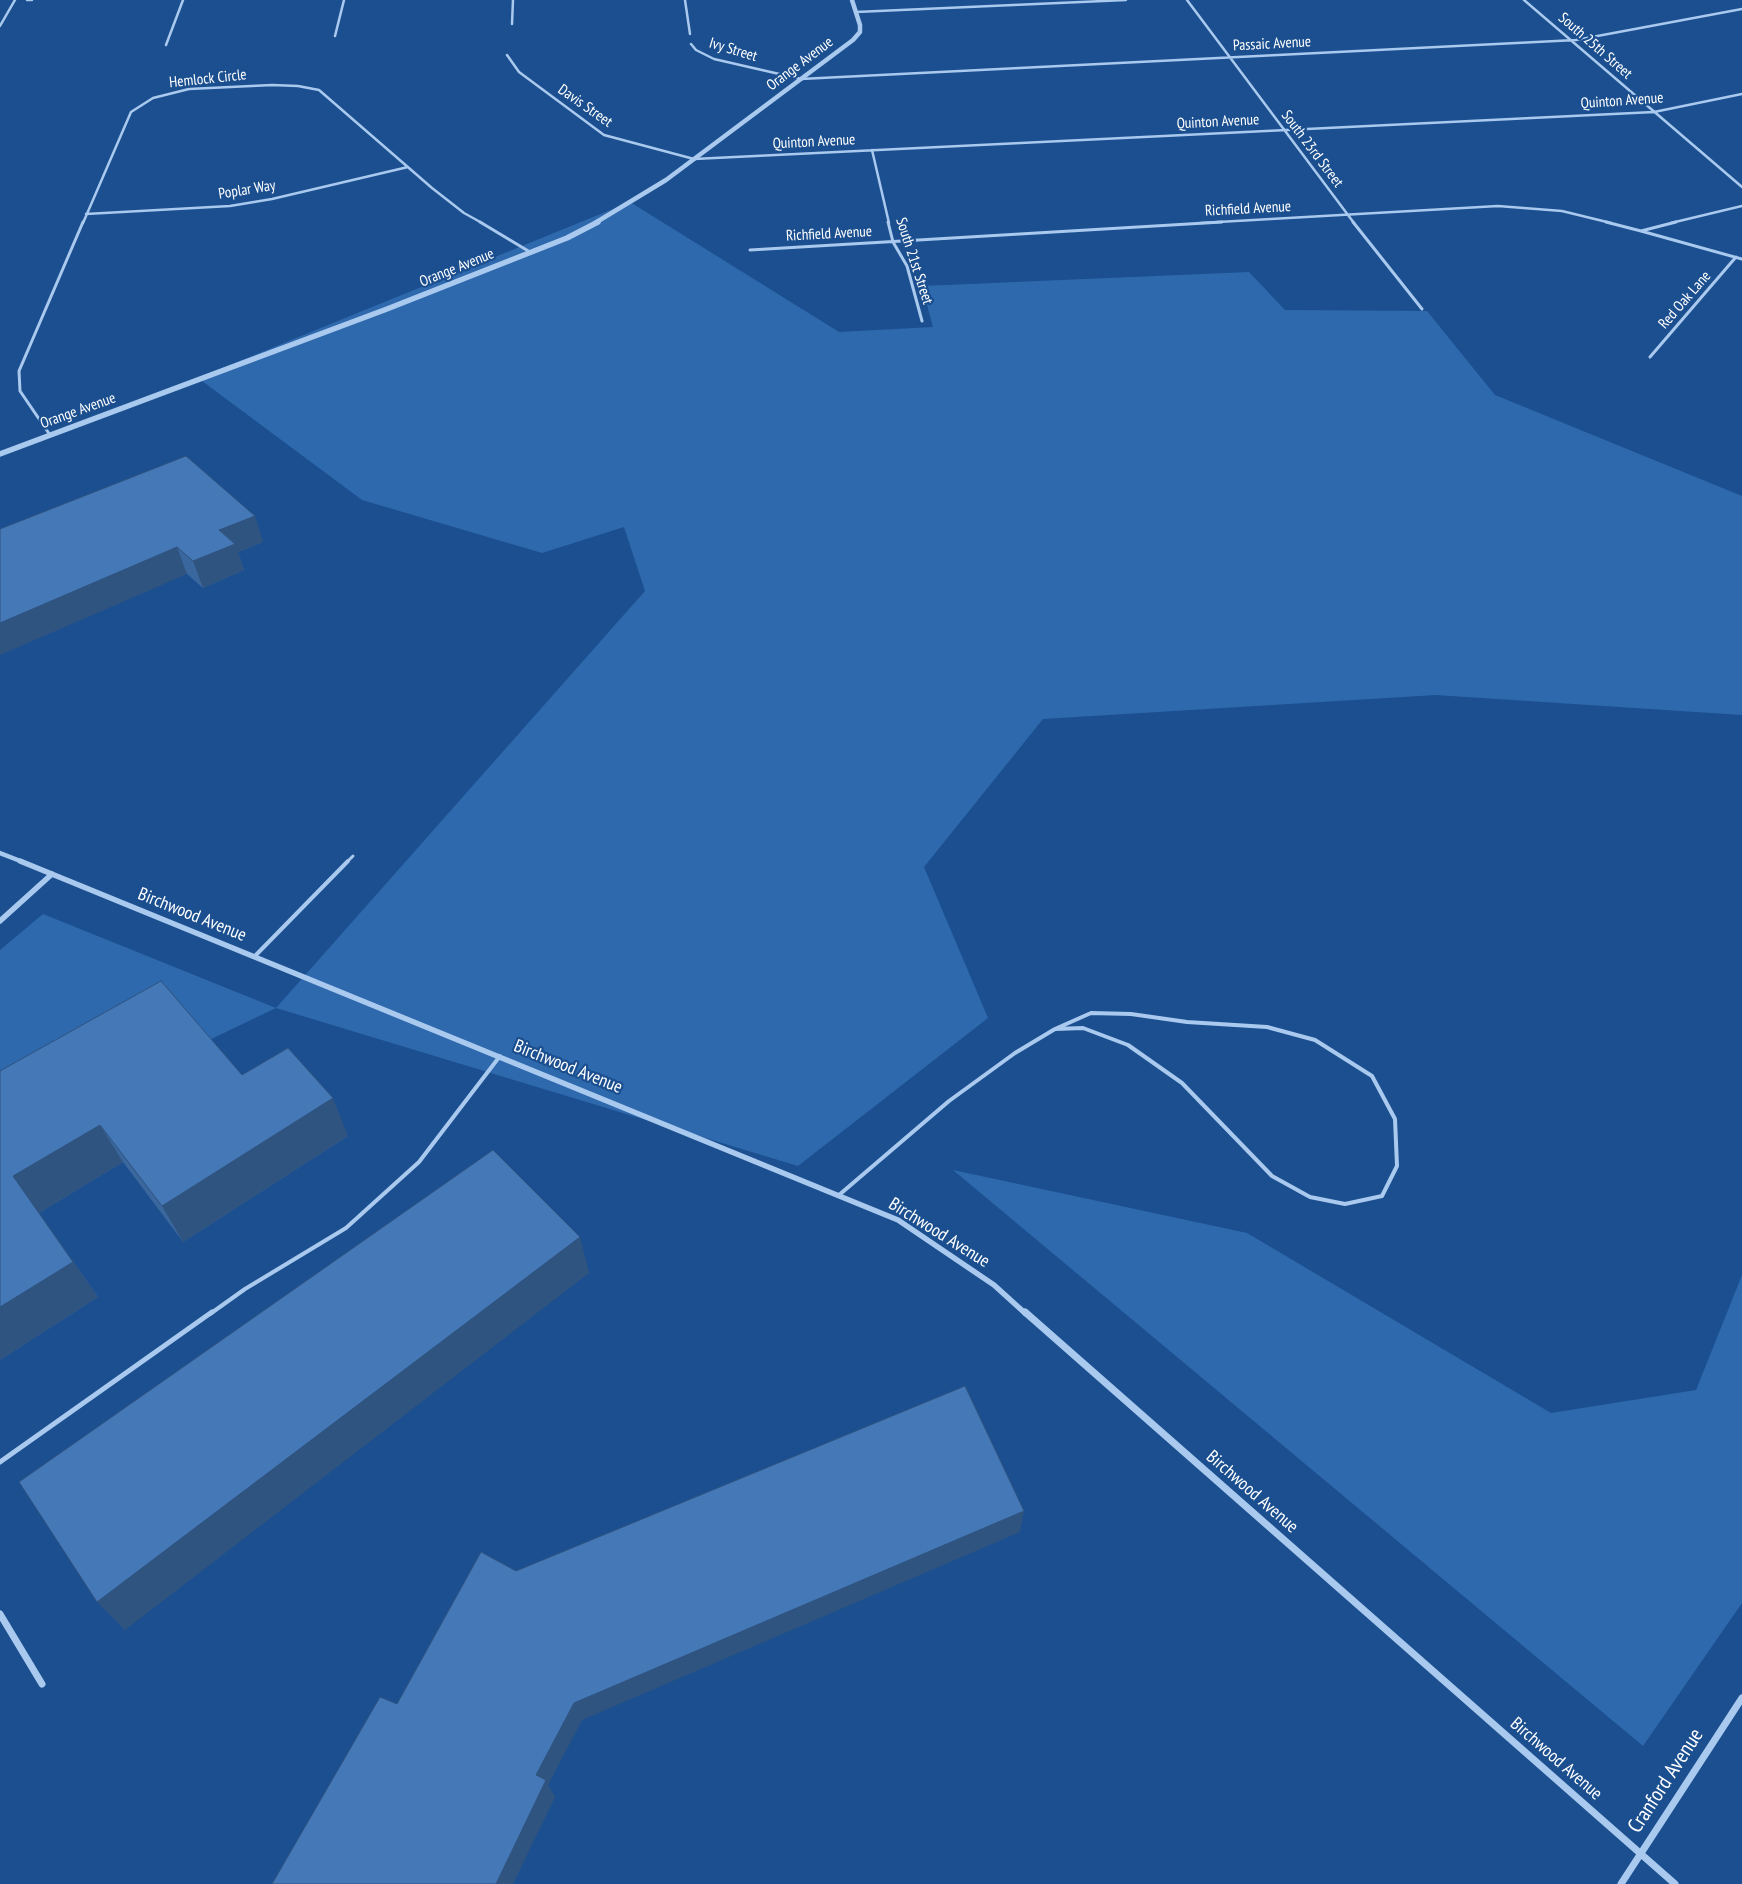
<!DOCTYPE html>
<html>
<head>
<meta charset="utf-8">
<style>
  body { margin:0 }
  canvas { display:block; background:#1b4f8f }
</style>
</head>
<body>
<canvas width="1742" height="1884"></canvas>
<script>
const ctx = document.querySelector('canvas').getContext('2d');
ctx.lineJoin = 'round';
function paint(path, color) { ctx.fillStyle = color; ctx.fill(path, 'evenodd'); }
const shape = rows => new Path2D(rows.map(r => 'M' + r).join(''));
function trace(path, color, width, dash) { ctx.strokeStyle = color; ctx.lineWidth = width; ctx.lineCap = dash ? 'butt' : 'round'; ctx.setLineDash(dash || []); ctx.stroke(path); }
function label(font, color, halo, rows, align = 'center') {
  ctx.font = font + ' "PT Sans Narrow",sans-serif'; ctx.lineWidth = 4.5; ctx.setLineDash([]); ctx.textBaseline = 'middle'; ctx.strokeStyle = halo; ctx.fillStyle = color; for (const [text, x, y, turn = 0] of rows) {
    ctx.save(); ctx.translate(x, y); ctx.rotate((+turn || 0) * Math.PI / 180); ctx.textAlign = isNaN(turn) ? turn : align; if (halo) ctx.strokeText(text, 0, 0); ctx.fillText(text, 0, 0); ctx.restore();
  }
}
const green = shape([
  [630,202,839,332,933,327,922,286,1249,272,1285,310,1427,311,1495,395,1742,496,1742,715,1436,695,1043,719,924,867,988,1018,798,1166,276,1008,0,1140,0,950,43,914,276,1008,645,591,624,527,542,553,362,500,198,378],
  [953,1170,1247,1233,1551,1413,1696,1390,1742,1275,1742,1603,1643,1746]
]);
const serviceFar2 = shape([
  [347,862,353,856]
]);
const serviceFar1 = shape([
  [254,957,348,861],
  [1091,1013,1131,1014,1187,1022,1267,1027,1315,1040,1372,1076,1395,1119,1397,1166,1382,1196,1345,1204,1310,1197,1272,1176,1182,1083,1128,1045,1083,1028,1055,1029,1091,1013],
  [839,1195,949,1101,1015,1053,1055,1029],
  [210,1314,245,1289,346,1228,419,1162,500,1056]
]);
const service = shape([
  [0,1462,212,1312]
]);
const minorFar4 = shape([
  [27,0,32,0],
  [685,0,690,34],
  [1187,0,1354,223],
  [1524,0,1742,187],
  [856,12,1126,0],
  [512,24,513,0],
  [0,26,15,0],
  [335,36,344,0],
  [691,44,696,50,714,59,801,79,1576,40,1742,9],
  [166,45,183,0],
  [507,55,519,72,604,135,694,159,1654,112,1742,94],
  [872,150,889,223],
  [86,214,230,206,272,199,408,167],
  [83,223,131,112,153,98,189,89,272,85,298,86,319,90,432,188,464,213,482,223],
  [1201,223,1498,206,1562,211,1611,223],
  [1671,223,1742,206]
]);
const minorFar3 = shape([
  [480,222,530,252],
  [888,222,893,242,907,266,922,321],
  [1353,222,1422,309],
  [1606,222,1641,231,1676,222],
  [1641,231,1742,259],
  [750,250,1222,222],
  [1650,357,1736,257],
  [50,435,20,391,19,371,83,222]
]);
const minorFar2 = shape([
  [0,853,23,862]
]);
const minorFar1 = shape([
  [20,861,898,1220,994,1285,1026,1314],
  [0,921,52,874]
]);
const minor = shape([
  [1025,1312,1675,1884],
  [0,1614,42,1684],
  [1621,1884,1742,1698]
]);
const tertiaryFar1 = shape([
  [595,223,666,180,853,40,860,32,860,25,852,0]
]);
const tertiary = shape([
  [0,454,387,309,567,238,598,222]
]);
const wall = shape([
  [0,529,263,542,238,552,244,570,203,588,187,574],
  [0,1071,242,1075,348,1136,183,1242,123,1162,39,1213,98,1297,0,1360]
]);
const shadedWall = shape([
  [255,516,263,542,238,552,244,570,203,588,193,561,219,530],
  [177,547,187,574,0,655,0,623],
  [333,1098,348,1136,183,1242,162,1206],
  [100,1125,123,1162,39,1213,98,1297,0,1360,0,1307,13,1176],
  [580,1237,589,1273,125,1630,97,1602],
  [1024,1511,1020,1532,582,1720,548,1785,555,1797,513,1884,496,1884,536,1775,574,1703]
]);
const building = shape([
  [186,456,255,516,219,530,235,544,193,561,177,547,0,623,0,529,186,456],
  [161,981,242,1075,288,1048,333,1098,162,1206,100,1125,13,1176,73,1262,0,1307,0,1071,161,981],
  [493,1150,580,1237,97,1602,19,1482,493,1150],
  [965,1386,1024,1511,574,1703,536,1775,546,1780,496,1884,272,1884,380,1697,397,1704,481,1552,516,1571,965,1386]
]);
const farStreetnames = [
  ["Passaic Avenue",1272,44,-3],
  ["South 25th Street",1595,46,41],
  ["Ivy Street",733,50,17],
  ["Orange Avenue",800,64,-37],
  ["Hemlock Circle",208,79,-6],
  ["Quinton Avenue",1622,101,-4],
  ["Davis Street",585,106,35],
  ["Quinton Avenue",1218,122,-3],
  ["Quinton Avenue",814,142,-3],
  ["South 23rd Street",1312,149,53],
  ["Poplar Way",247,190,-9],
  ["Richfield Avenue",1248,209,-3],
  ["Richfield Avenue",829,234,-3],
  ["South 21st Street",914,261,72],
  ["Orange Avenue",457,268,-22],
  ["Red Oak Lane",1685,300,-49],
  ["Orange Avenue",78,411,-20]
];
const streetNames = [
  ["Birchwood Avenue",192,915,22],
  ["Birchwood Avenue",568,1067,22],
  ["Birchwood Avenue",939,1233,32],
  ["Birchwood Avenue",1252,1492,41],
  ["Birchwood Avenue",1556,1759,41]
];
const nearStreetnames = [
  ["Cranford Avenue",1666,1781,-57]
];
paint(green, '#2e69ad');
trace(serviceFar2, '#a9c9ee', 3);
trace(serviceFar1, '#a9c9ee', 4);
trace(service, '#a9c9ee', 5);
trace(minorFar4, '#a9c9ee', 2.5);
trace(minorFar3, '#a9c9ee', 3);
trace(minorFar2, '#a9c9ee', 4.5);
trace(minorFar1, '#a9c9ee', 5.5);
trace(minor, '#a9c9ee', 7);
trace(tertiaryFar1, '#a9c9ee', 4.5);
trace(tertiary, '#a9c9ee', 5.5);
paint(wall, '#3a679d');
paint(shadedWall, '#305480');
paint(building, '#4478b7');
trace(building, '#305480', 1);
label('15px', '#fff', '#1b4f8f', farStreetnames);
label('18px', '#fff', '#1b4f8f', streetNames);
label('21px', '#fff', '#1b4f8f', nearStreetnames);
</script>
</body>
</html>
